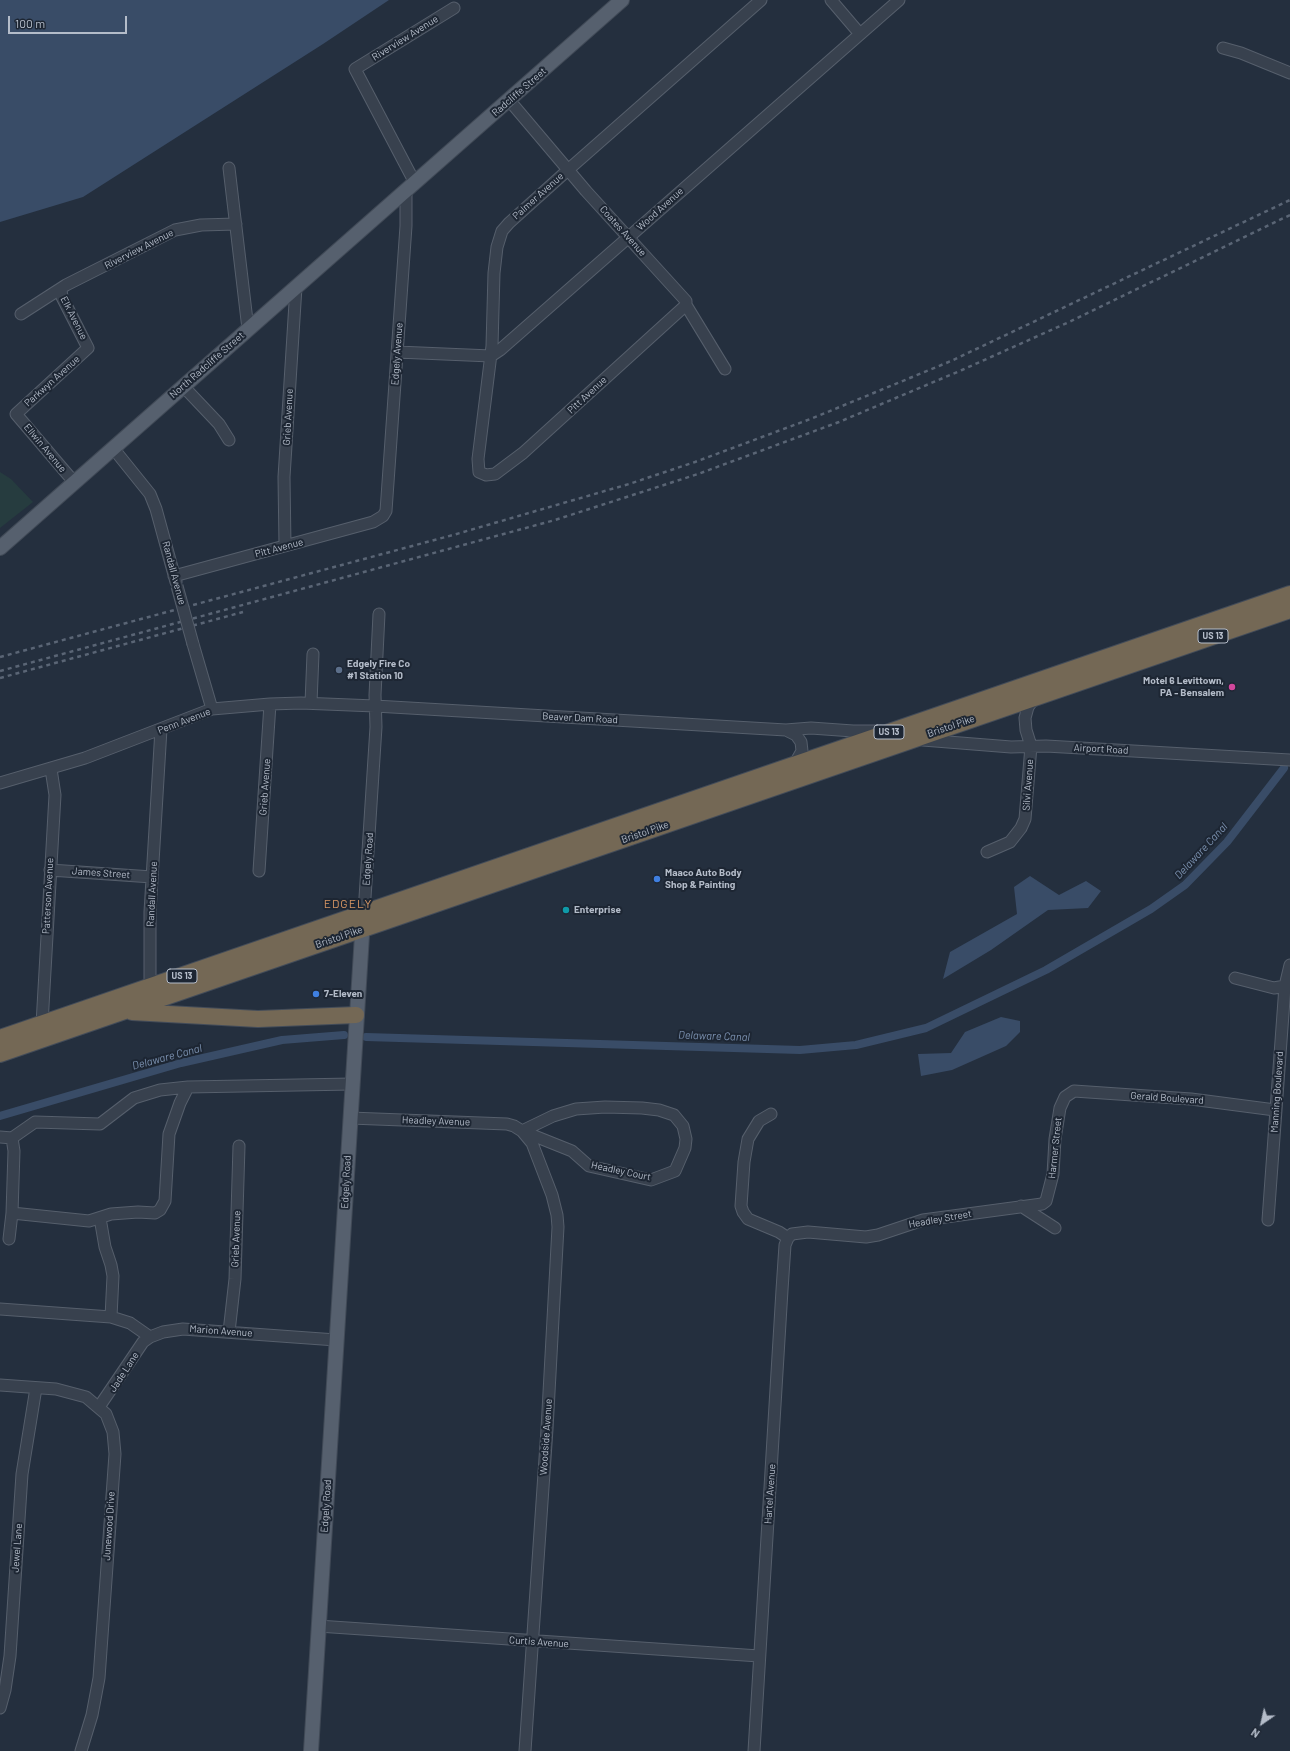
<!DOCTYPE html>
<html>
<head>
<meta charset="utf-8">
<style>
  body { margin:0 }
  #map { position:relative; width:1290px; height:1751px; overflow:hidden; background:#242f3e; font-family:Barlow,sans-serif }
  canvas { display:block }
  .north { position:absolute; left:1242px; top:1703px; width:40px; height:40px; -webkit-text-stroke:3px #1d2633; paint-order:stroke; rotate:214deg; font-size:11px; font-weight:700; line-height:16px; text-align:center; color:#b4bcc9 }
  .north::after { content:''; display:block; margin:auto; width:14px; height:18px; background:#b4bcc9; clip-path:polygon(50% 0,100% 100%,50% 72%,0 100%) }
  .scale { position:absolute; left:8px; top:16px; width:119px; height:18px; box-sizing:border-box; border:2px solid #b4bcc9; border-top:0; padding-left:5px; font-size:12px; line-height:14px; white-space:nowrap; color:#b4bcc9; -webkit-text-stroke:3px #1d2633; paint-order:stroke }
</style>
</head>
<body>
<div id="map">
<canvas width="1290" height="1751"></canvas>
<div class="north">N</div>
<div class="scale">100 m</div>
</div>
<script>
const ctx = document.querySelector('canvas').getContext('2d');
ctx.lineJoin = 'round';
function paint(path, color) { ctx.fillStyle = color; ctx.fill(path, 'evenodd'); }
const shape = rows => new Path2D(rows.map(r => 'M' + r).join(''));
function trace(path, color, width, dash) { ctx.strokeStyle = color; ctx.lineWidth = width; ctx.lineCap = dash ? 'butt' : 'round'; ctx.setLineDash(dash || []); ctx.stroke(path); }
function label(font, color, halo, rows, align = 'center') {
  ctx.font = font + ' Barlow,sans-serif'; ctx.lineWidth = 4; ctx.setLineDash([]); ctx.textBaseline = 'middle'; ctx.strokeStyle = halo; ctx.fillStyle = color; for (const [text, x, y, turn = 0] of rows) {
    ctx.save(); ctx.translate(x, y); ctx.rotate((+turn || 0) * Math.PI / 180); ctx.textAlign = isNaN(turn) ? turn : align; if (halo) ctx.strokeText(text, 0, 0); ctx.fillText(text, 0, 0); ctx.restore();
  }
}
const green = shape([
  [0,472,11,479,33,502,0,528]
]);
const water = shape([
  [0,0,389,0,323,44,83,197,0,222],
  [1030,876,1059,895,1086,881,1101,891,1088,908,1048,910,991,950,943,979,950,952,1017,914,1014,887],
  [1001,1017,1020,1021,1020,1032,1006,1046,952,1070,921,1076,918,1054,951,1053,965,1032]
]);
const canal = shape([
  [366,1037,800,1050,856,1045,926,1028,1046,970,1151,909,1185,885,1227,842,1284,768],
  [0,1116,181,1063,282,1040,344,1035]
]);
const minor = shape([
  [831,0,860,34],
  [1223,48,1241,53,1290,73],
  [509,100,586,191,686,301,686,305,725,369],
  [229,168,248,329],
  [415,183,355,69,454,8],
  [62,288,61,290,62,297,88,348,16,414,74,482],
  [686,305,523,453,495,474,486,475,479,472,478,459,492,346,494,273,497,247,502,231,509,223,569,169,761,0],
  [21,314,66,285,175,230,201,225,236,224],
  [397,352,491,356,500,350,899,0],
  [183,386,219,424,229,440],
  [113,448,150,494,156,509,176,582],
  [285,546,284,477,296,287],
  [174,576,373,522,383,516,386,511,406,226,406,190],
  [193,644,212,709],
  [311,703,313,654],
  [786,730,796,735,801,742,802,751,794,765],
  [923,740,1011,747,1046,746,1290,760],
  [0,783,85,758,212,709,270,704,301,703,375,706,786,730,811,728,853,731,881,731],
  [987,852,1010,842,1021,828,1025,819,1031,746,1026,730,1025,718,1028,707,1035,697],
  [50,870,152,877],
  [259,871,270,704],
  [364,913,376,727,375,695,379,614],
  [1235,978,1274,988,1285,986,1290,986],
  [150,987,150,912,161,729],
  [42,1024,55,795,51,769],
  [771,1114,759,1121,748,1139,744,1162,741,1206,743,1212,748,1219,779,1232,788,1238],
  [350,1118,507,1124,514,1126,522,1131,572,1151,589,1166,651,1180,675,1171,685,1148,686,1139,683,1126,674,1115,659,1110,642,1108,605,1107,576,1109,553,1116,522,1131],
  [522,1131,532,1143,552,1195,557,1215,558,1227,547,1429,525,1751],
  [0,1137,12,1138,14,1151,12,1213,9,1239],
  [12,1138,35,1122,100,1124,134,1098,160,1090,188,1087,352,1084],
  [1021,1206,1055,1228],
  [12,1213,89,1221,111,1214,138,1212,155,1213,160,1210,165,1201,169,1134,180,1103,188,1087],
  [100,1218,105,1247,111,1265,113,1276,111,1317],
  [1268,1220,1285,986,1290,965],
  [0,1309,111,1317,130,1323,150,1337],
  [229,1332,235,1279,239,1146],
  [0,1385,56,1389,86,1397,106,1414,113,1432,115,1454,99,1678,92,1715,81,1751],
  [99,1407,143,1342,150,1337,163,1332,183,1329,336,1340],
  [318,1626,759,1656],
  [0,1708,5,1690,10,1656,22,1474,36,1388],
  [754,1751,782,1290,785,1245,788,1238,792,1234,808,1232,866,1237,878,1235,923,1220,1042,1204,1046,1201,1053,1174,1055,1139,1060,1108,1065,1097,1074,1091,1191,1099,1275,1110]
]);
const major = shape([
  [0,548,622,0],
  [311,1751,363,919]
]);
const highway = shape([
  [132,1012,258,1019,356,1015],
  [0,1038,1290,594],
  [0,1054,1290,610]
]);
const rail = shape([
  [0,657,453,535,629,484,695,462,813,418,951,361,1290,200],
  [0,671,555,520,698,474,839,422,962,370,1069,322,1290,215],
  [0,678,243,612]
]);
const minorBridge = shape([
  [177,586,193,644]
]);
const markers = [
  [339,670,4,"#5c6f8a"],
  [1232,687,4,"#d1479c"],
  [657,879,4,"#3f7fe0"],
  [566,910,4,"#0f9aa8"],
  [316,994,4,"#3f7fe0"]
];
const shields = [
  [1213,636,30],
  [889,732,30],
  [182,976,30]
];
const shieldNames = [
  ["US 13",1213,636],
  ["US 13",889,732],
  ["US 13",182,976]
];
const streetNames = [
  ["Riverview Avenue",405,38,-32],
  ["Radcliffe Street",519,92,-41],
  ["Palmer Avenue",538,196,-42],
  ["Wood Avenue",660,209,-42],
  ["Coates Avenue",623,231,48],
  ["Riverview Avenue",139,249,-27],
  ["Elk Avenue",74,318,63],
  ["Edgely Avenue",397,354,-86],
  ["North Radcliffe Street",207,365,-41],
  ["Parkwyn Avenue",52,381,-42],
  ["Pitt Avenue",587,395,-43],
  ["Grieb Avenue",288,417,-87],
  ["Ellwin Avenue",45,448,50],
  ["Pitt Avenue",279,548,-15],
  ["Randall Avenue",174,573,75],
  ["Beaver Dam Road",580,718,3],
  ["Penn Avenue",184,721,-21],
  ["Bristol Pike",951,726,-19],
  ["Airport Road",1101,749,3],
  ["Silvi Avenue",1028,785,-86],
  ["Grieb Avenue",265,787,-86],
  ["Bristol Pike",645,832,-19],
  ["Edgely Road",368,859,-86],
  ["James Street",101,873,4],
  ["Randall Avenue",152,894,-87],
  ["Patterson Avenue",48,896,-87],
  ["Bristol Pike",339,937,-19],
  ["Manning Boulevard",1277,1092,-86],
  ["Gerald Boulevard",1167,1098,4],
  ["Headley Avenue",436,1121,2],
  ["Harmer Street",1055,1148,-84],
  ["Headley Court",621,1171,12],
  ["Edgely Road",346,1182,-87],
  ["Headley Street",940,1219,-10],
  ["Grieb Avenue",236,1239,-88],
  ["Marion Avenue",221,1331,4],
  ["Jade Lane",124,1372,-57],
  ["Woodside Avenue",546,1437,-86],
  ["Hartel Avenue",770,1494,-86],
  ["Edgely Road",326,1506,-86],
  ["Junewood Drive",109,1526,-86],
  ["Jewel Lane",17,1548,-86],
  ["Curtis Avenue",539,1642,4]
];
const poiNames = [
  ["Edgely Fire Co",347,664],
  ["#1 Station 10",347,676],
  ["Motel 6 Levittown,",1224,681,"right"],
  ["PA - Bensalem",1224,693,"right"],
  ["Maaco Auto Body",665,873],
  ["Shop & Painting",665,885],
  ["Enterprise",574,910],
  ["7-Eleven",324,994]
];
const waterNames = [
  ["Delaware Canal",1201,851,-47],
  ["Delaware Canal",714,1036,2],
  ["Delaware Canal",167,1057,-15]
];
const quarterNames = [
  ["EDGELY",348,904]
];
paint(green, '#263c3f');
paint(water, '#394c67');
trace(canal, '#394c67', 8);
trace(minor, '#565f6c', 13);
trace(major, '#414a57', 16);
trace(highway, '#434c59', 18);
trace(minor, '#38414e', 11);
trace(major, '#56606e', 14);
trace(highway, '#746855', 16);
trace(rail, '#5a6575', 2.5, [4, 4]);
trace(minorBridge, '#565f6c', 13, []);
trace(minorBridge, '#38414e', 11);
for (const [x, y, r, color] of markers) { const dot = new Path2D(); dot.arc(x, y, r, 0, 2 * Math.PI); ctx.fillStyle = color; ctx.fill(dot); trace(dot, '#1d2633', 1.5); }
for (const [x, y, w] of shields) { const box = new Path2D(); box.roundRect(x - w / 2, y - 7, w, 14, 3); ctx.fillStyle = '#1d2633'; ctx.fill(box); trace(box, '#b4bcc9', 1); }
label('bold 9px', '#b4bcc9', null, shieldNames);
label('10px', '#b4bcc9', '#1d2633', streetNames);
label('bold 10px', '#b4bcc9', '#1d2633', poiNames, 'left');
label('italic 11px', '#7c92b1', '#1d2633', waterNames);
ctx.letterSpacing = '1px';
label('12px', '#d59563', '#1d2633', quarterNames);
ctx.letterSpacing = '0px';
</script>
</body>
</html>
